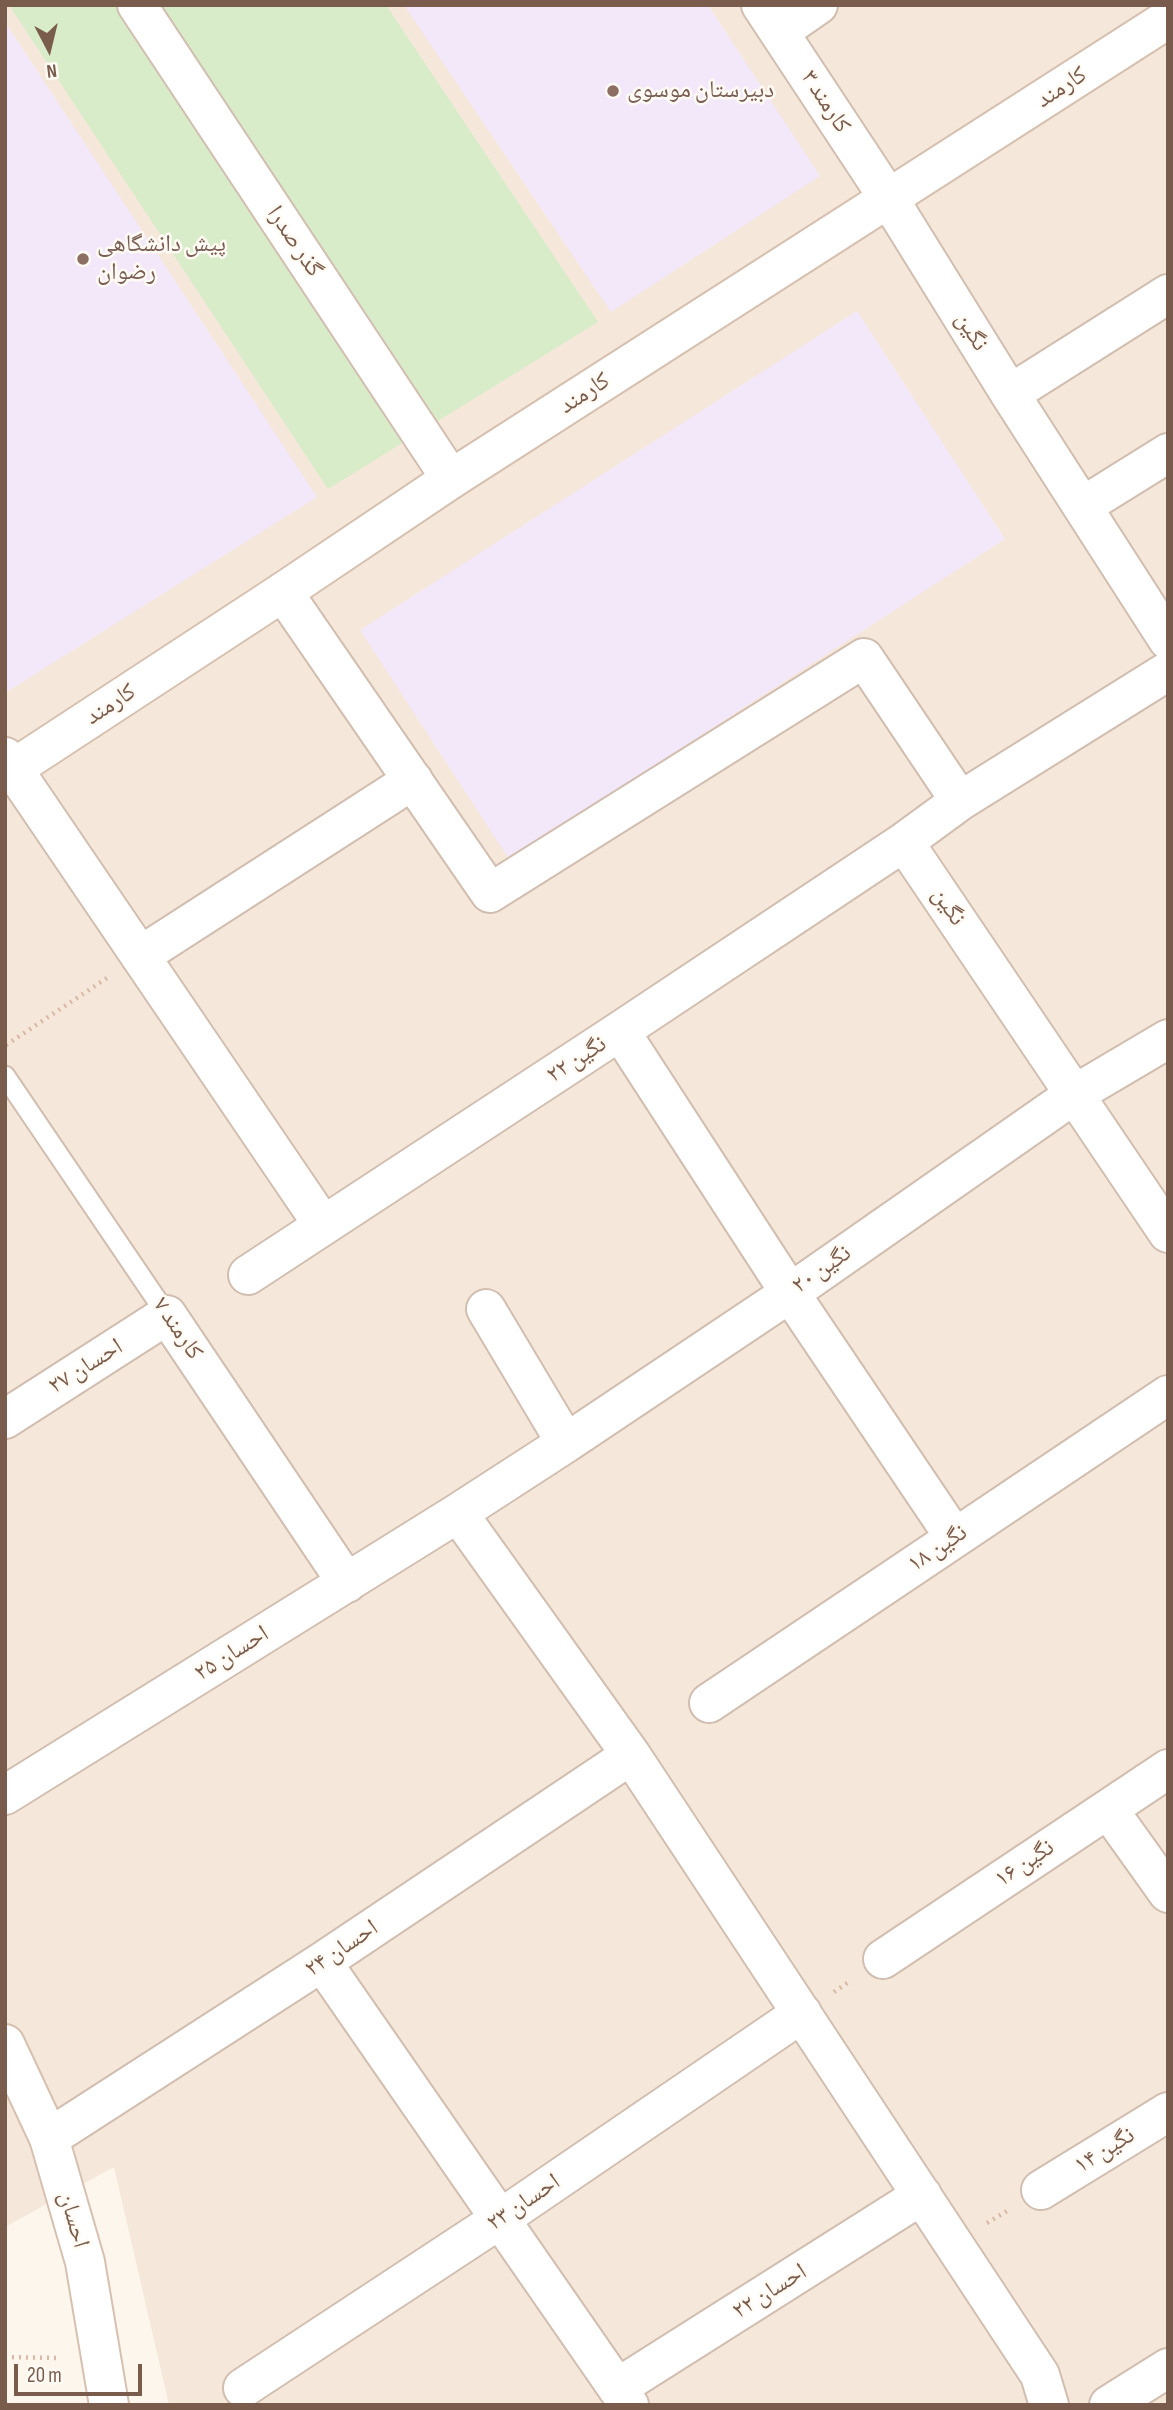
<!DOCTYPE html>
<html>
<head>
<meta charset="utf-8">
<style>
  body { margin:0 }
  #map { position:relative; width:1173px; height:2410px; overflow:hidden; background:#fdf6ec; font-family:"Sofia Sans Condensed",sans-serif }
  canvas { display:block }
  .frame { position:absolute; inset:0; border:7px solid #7a5c4d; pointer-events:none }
  .north { position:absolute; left:14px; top:14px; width:70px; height:70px; -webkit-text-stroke:5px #fffaf3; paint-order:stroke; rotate:173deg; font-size:19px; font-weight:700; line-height:28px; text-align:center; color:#7a5c4d }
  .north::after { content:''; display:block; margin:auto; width:24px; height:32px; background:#7a5c4d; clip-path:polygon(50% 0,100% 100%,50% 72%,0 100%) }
  .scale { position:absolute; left:14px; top:2364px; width:128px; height:32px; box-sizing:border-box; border:4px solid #7a5c4d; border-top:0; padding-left:9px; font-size:21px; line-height:24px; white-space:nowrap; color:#7a5c4d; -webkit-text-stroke:5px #fffaf3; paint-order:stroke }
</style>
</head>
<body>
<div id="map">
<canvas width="1173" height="2410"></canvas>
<div class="frame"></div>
<div class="north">N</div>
<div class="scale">20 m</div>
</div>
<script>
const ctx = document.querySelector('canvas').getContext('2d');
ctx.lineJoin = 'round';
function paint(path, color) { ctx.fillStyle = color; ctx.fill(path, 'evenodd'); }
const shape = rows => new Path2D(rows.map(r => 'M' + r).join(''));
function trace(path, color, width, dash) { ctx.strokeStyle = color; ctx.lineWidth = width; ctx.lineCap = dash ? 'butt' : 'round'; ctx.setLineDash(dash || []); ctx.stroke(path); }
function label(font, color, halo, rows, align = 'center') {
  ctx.font = font + ' "Sofia Sans Condensed","Noto Naskh Arabic",sans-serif'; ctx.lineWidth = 5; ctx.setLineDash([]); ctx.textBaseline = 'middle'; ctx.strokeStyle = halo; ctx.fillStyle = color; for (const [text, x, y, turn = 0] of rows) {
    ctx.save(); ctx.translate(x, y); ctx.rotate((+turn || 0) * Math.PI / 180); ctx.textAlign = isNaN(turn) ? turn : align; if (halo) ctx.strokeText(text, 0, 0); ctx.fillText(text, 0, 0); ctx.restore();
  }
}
const residential = shape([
  [5,5,1168,5,1168,2405,169,2405,114,2167,5,2227]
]);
const education = shape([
  [404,5,708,5,820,176,611,312],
  [5,22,317,497,5,693],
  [857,311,1005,539,509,859,360,630]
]);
const green = shape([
  [9,5,386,5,598,322,328,489]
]);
const path = shape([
  [6,1045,107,978],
  [834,1992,850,1981],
  [987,2223,1007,2211],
  [5,2357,58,2358]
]);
const lane = shape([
  [5,1076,167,1315]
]);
const street = shape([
  [137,5,451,479],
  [761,5,889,199,1010,394,1168,640],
  [779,32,818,5],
  [1010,394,1168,294],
  [1083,506,1168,453],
  [283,592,490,893,864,658,960,801],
  [1168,671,960,801,904,842,1168,1233],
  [5,757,323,1225],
  [140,956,413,780],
  [620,1031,790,1293,955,1538],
  [248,1275,620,1031,904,842],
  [5,1419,167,1315,347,1583],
  [566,1443,790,1293,1075,1094,1168,1039],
  [458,1513,631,1755,1040,2375,1049,2405],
  [709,1703,1168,1395],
  [5,1795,458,1513,566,1443,486,1309],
  [1108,1809,1168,1893],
  [883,1959,1168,1769],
  [322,1962,629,2405],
  [49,2138,322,1962,631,1755],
  [1041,2190,1168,2112],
  [243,2388,500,2219,802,2013],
  [617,2388,922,2195],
  [1109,2405,1168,2368]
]);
const secondary = shape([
  [5,774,283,592,451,479,1168,19],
  [5,2044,49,2138,85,2262,109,2405]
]);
const markers = [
  [613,91,7,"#8d6e63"],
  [83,259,7,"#8d6e63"]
];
const streetNames = [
  ["کارمند",1062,88,-33],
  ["کارمند ۳",825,102,57],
  ["گذر صدرا",294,242,56],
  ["نگین",971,332,58],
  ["کارمند",585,394,-33],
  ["کارمند",111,705,-33],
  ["نگین",948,907,56],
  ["نگین ۲۲",577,1060,-33],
  ["نگین ۲۰",822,1270,-35],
  ["کارمند ۷",177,1329,56],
  ["احسان ۲۷",86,1367,-32],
  ["نگین ۱۸",938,1549,-34],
  ["احسان ۲۵",232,1654,-32],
  ["نگین ۱۶",1025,1864,-34],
  ["احسان ۲۴",342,1949,-34],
  ["نگین ۱۴",1105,2151,-32],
  ["احسان ۲۳",524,2203,-34],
  ["احسان",73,2220,74],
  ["احسان ۲۲",770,2292,-32]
];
const educationNames = [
  ["دبیرستان موسوی",627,91],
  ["پیش دانشگاهی",97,245],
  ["رضوان",97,273]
];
paint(residential, '#f5e8da');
paint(education, '#f3e8fa');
paint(green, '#d8ecc9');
trace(lane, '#d1beb0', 23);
trace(street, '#d1beb0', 42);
trace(secondary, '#d6c0b0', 42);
trace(path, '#d9b8a5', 4.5, [2, 5]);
trace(lane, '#fff', 19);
trace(street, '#fff', 38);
trace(secondary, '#fff', 38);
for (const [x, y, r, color] of markers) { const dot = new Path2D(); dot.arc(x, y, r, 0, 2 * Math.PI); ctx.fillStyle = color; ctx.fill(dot); trace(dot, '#fffaf3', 2.5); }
label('24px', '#7a5c4d', '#fffaf3', streetNames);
label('24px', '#785e54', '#fffaf3', educationNames, 'left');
</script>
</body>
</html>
